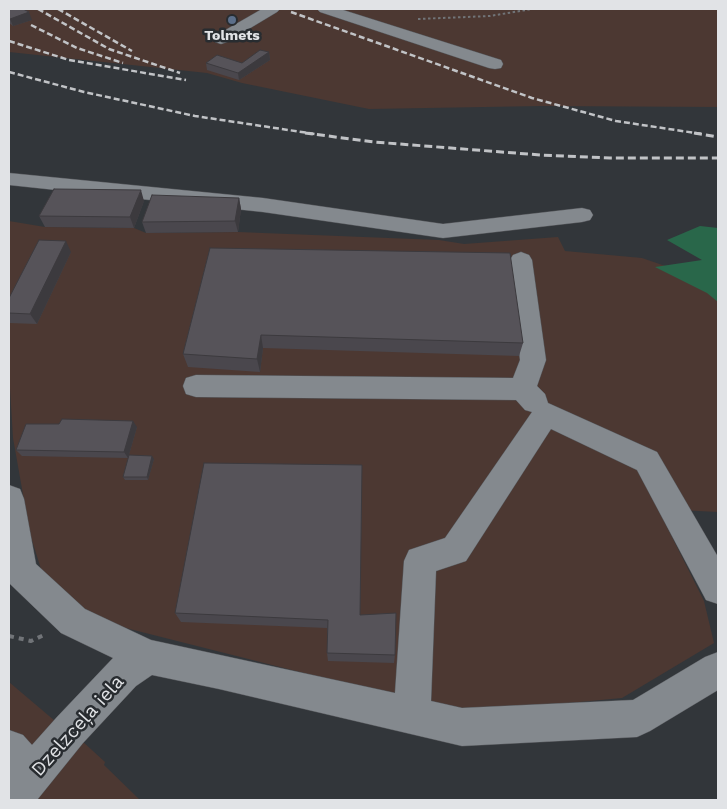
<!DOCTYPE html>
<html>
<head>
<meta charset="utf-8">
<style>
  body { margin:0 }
  #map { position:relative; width:727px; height:809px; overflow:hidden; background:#32363a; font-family:"Work Sans",sans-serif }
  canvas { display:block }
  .frame { position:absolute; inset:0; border:10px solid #e1e3e6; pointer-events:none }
</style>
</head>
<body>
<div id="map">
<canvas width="727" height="809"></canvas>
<div class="frame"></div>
</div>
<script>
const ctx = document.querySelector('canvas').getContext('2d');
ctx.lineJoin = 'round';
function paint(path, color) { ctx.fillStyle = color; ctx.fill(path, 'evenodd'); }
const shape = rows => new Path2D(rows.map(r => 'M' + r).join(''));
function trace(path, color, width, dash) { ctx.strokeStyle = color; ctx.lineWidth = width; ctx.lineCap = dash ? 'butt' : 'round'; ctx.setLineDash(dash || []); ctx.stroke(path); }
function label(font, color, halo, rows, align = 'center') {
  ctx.font = font + ' "Work Sans",sans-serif'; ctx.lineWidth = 5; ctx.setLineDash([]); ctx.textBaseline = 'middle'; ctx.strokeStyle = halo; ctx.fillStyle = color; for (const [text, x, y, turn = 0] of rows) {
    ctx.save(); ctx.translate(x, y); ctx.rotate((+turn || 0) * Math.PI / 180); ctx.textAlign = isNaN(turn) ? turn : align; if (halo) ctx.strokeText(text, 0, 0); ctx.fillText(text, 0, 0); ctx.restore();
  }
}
const industrial = shape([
  [9,9,718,9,718,107,542,106,369,109,242,83,207,73,9,52],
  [9,221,45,227,134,228,146,233,238,232,439,240,464,244,558,237,565,251,642,258,703,279,718,288,718,512,658,509,704,601,714,643,622,698,462,713,98,621,41,569,30,534,13,438,9,372],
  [9,682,68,732,70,730,105,762,104,765,140,800,9,800]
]);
const green = shape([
  [700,226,718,228,718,302,707,293,655,267,702,260,667,240]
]);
const pathFar1 = shape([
  [418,19,490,16,532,9]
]);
const path = shape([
  [9,636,31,641,46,634]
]);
const minor = shape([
  [262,9,280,9,277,12,227,42,221,44,215,42,213,39,215,36,262,9],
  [317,9,340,9,501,60,503,64,501,68,495,69,489,68,320,12,317,9],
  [9,173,263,198,443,224,582,208,590,210,593,215,590,220,582,222,443,238,263,212,9,185,9,173],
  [521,252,529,255,532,260,546,360,537,386,545,394,548,403,657,452,718,557,718,604,706,600,637,470,551,429,466,561,436,571,431,701,462,708,633,700,705,657,718,652,718,690,650,731,637,737,462,746,219,689,152,675,136,686,83,743,37,800,9,800,9,730,23,735,32,745,57,717,113,658,61,633,9,583,9,485,20,489,24,499,36,564,85,609,151,640,395,693,404,561,409,550,445,538,532,412,525,410,516,400,196,397,186,394,183,386,186,378,196,375,513,378,520,360,510,260,513,255,521,252]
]);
const railFar1 = shape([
  [38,9,109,49,180,73],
  [58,9,132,51],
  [291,12,532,98,616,121,702,134],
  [31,25,77,48,123,63],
  [9,41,69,60,186,80],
  [9,72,84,92,195,116,315,134]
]);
const rail = shape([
  [305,133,374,142,540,155,610,158,718,158],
  [694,133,718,137]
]);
const wall = shape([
  [9,9,32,20,13,26,9,23],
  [269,52,270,60,239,80,207,70,206,63,242,63],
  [239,198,241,209,238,232,146,233,142,222],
  [144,201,134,228,45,227,39,216],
  [210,248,523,343,519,356,263,348,260,372,188,367,183,354],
  [71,252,37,324,9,323,9,298],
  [137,427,128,458,22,456,16,450],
  [154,459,148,480,125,480,123,477],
  [175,613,361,615,395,655,394,663,328,661,327,653,327,628,181,622]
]);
const shadedWall = shape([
  [29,12,32,20,13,26,10,19],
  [269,52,270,60,239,80,238,73],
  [141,190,144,201,134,228,130,217],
  [239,198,241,209,238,232,235,221],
  [66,241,71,252,37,324,30,314],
  [261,335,263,348,260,372,257,359],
  [133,421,137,427,128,458,124,452],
  [152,456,154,459,148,480,147,477]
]);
const building = shape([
  [9,9,23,9,29,12,10,19,9,18,9,9],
  [260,50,269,52,238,73,206,63,217,55,242,63,260,50],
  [54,189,141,190,130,217,39,216,54,189],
  [152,195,239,198,235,221,142,222,152,195],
  [39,240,66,241,30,314,9,313,9,298,39,240],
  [210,248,510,253,523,343,261,335,257,359,183,354,210,248],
  [62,419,133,421,124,452,16,450,26,424,59,424,62,419],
  [129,455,152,456,147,477,123,477,129,455],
  [204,463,362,465,360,615,396,613,395,655,327,653,328,620,175,613,204,463]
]);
const markers = [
  [232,20,5,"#5c6f8a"]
];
const farPoinames = [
  ["Tolmets",232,36]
];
const nearStreetnames = [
  ["Dzelzceļa iela",78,726,-48]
];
paint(industrial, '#4c3832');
paint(green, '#29674a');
trace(minor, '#525458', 1);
trace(pathFar1, '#717478', 2, [2.5, 2.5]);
trace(path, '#717478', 4, [5, 5]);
paint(minor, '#84898e');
trace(railFar1, '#c1c3c6', 2.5, [6, 3]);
trace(rail, '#c1c3c6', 3, [8, 4]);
paint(wall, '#4a474d');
paint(shadedWall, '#3c3a3e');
paint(building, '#565359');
trace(building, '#3c3a3e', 1);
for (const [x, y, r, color] of markers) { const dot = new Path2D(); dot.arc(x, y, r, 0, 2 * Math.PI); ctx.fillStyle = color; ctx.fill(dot); trace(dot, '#282c30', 2); }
label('bold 14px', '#e1e3e6', '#282c30', farPoinames);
label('19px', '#e1e3e6', '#282c30', nearStreetnames);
</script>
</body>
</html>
